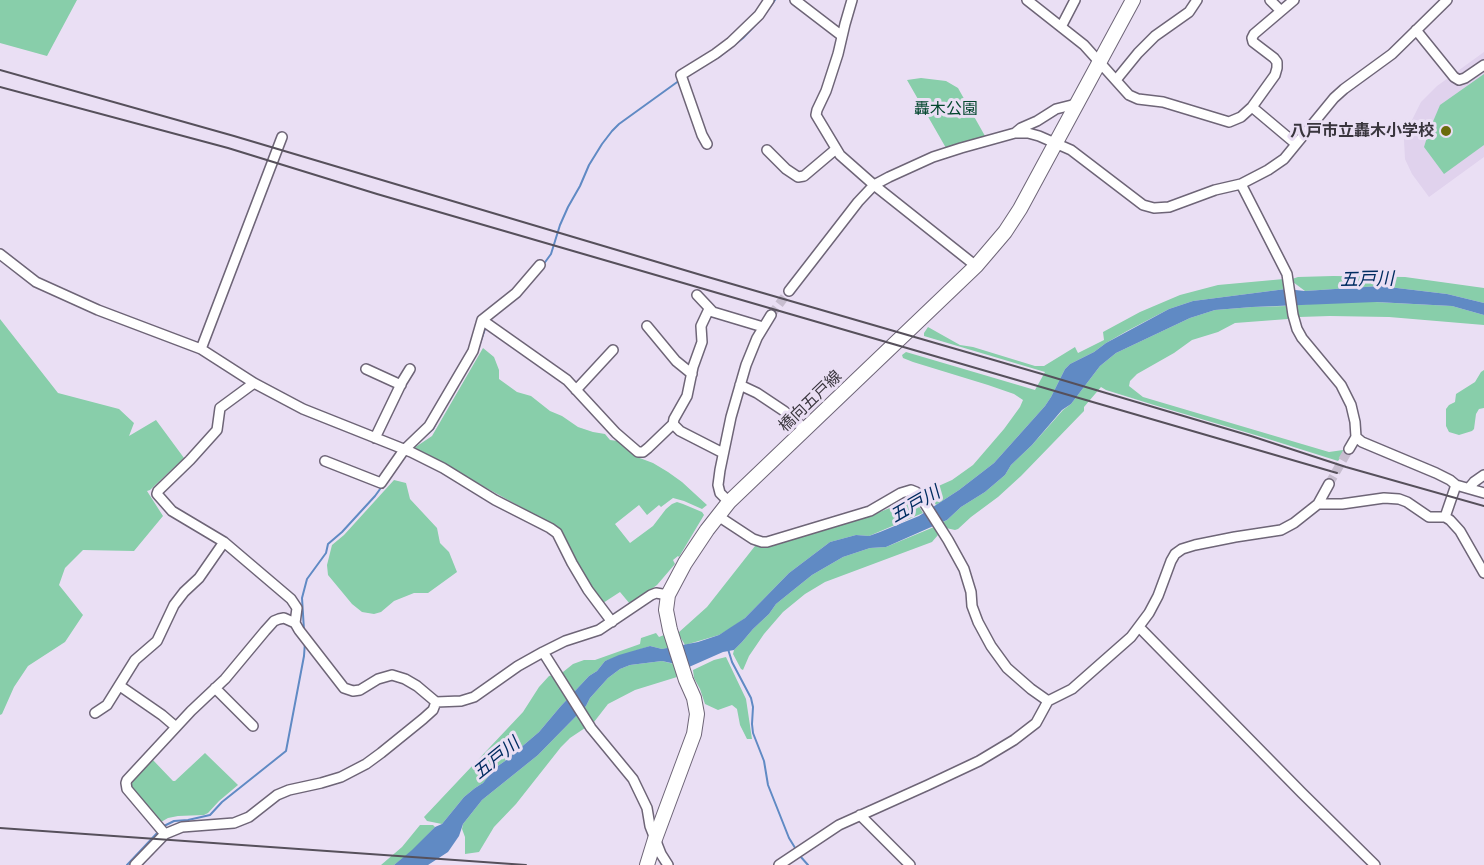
<!DOCTYPE html>
<html>
<head>
<meta charset="utf-8">
<style>
  body { margin:0 }
  canvas { display:block; background:#eadff4 }
</style>
</head>
<body>
<canvas width="1484" height="865"></canvas>
<script>
const ctx = document.querySelector('canvas').getContext('2d');
ctx.lineJoin = 'round';
function paint(path, color) { ctx.fillStyle = color; ctx.fill(path, 'evenodd'); }
const shape = rows => new Path2D(rows.map(r => 'M' + r).join(''));
function trace(path, color, width, dash) { ctx.strokeStyle = color; ctx.lineWidth = width; ctx.lineCap = dash ? 'butt' : 'round'; ctx.setLineDash(dash || []); ctx.stroke(path); }
function label(font, color, halo, rows, align = 'center') {
  ctx.font = font + ' Commissioner,"Noto Sans JP",sans-serif'; ctx.lineWidth = 6; ctx.setLineDash([]); ctx.textBaseline = 'middle'; ctx.strokeStyle = halo; ctx.fillStyle = color; for (const [text, x, y, turn = 0] of rows) {
    ctx.save(); ctx.translate(x, y); ctx.rotate((+turn || 0) * Math.PI / 180); ctx.textAlign = isNaN(turn) ? turn : align; if (halo) ctx.strokeText(text, 0, 0); ctx.fillText(text, 0, 0); ctx.restore();
  }
}
const built = shape([
  [1484,52,1484,157,1429,197,1412,174,1405,159,1404,140,1411,122,1421,102,1437,86]
]);
const green = shape([
  [0,0,77,0,47,56,0,43],
  [1484,74,1484,145,1444,174,1424,147,1429,131,1440,105],
  [921,78,946,81,958,88,985,136,946,148,907,80],
  [1333,276,1405,277,1484,288,1484,303,1447,294,1380,286,1305,291,1293,282,1292,279,1298,277],
  [1284,279,1286,289,1193,301,1169,309,1127,331,1106,343,1094,352,1070,364,1065,369,1051,397,1045,406,994,463,959,490,936,505,931,496,934,488,952,480,973,465,1004,429,1020,407,1023,400,1014,394,988,385,913,362,903,358,902,355,906,352,1035,390,1045,372,924,336,924,333,928,327,960,345,973,347,1035,366,1044,366,1075,347,1078,353,1104,340,1103,332,1140,312,1180,295,1218,285],
  [1340,302,1375,302,1452,306,1484,315,1484,325,1389,317,1330,316,1299,317,1297,316,1296,305],
  [1287,306,1288,319,1235,323,1218,332,1192,340,1174,353,1137,374,1130,381,1129,386,1143,397,1329,452,1343,450,1345,452,1338,461,1262,437,1154,405,1106,390,1101,387,1084,407,1084,411,1021,476,998,497,971,517,958,529,955,530,946,528,943,522,947,520,961,507,985,492,1005,475,1011,465,1032,445,1063,410,1071,404,1100,366,1116,353,1190,318,1215,310,1252,307],
  [0,319,58,393,119,409,134,423,129,436,156,420,184,458,150,490,147,491,163,516,134,551,83,550,65,568,59,585,83,615,65,642,28,666,14,687,2,714,0,715],
  [483,348,494,357,499,370,499,379,517,392,531,396,550,411,562,416,578,427,593,432,605,434,610,440,618,441,637,457,653,463,668,472,682,482,707,505,702,509,684,501,673,498,661,507,659,505,647,515,639,505,615,524,630,543,653,526,666,509,672,504,677,502,683,504,702,512,704,515,679,557,678,556,673,560,675,564,657,585,630,604,620,592,603,603,576,563,563,535,557,527,414,448,432,436],
  [1484,370,1484,408,1479,409,1476,414,1474,429,1472,431,1459,435,1449,432,1446,426,1446,409,1449,405,1455,402,1456,394,1475,382,1481,372],
  [394,480,406,483,410,499,437,528,440,543,449,552,457,572,428,593,414,593,394,601,381,612,374,614,362,612,352,604,328,575,327,565,332,545,344,535],
  [915,500,923,513,869,536,856,535,830,542,789,573,745,618,731,628,719,635,685,645,678,633,707,607,755,546,767,546,870,516,907,501],
  [934,527,938,535,932,542,825,582,805,594,783,612,764,634,749,656,743,670,741,669,733,654,734,650,742,642,753,629,769,614,776,604,812,575,843,557,870,548,886,547],
  [656,633,659,637,664,635,669,648,662,649,650,646,605,661,597,671,589,676,560,707,539,732,505,761,495,768,483,783,475,788,464,797,442,824,427,821,424,817,523,712,539,687,549,676,563,672,573,664,584,660,595,660,640,644,641,638],
  [726,657,746,699,752,739,747,739,740,725,737,709,732,705,718,710,705,704,700,689,694,678,693,670,714,660],
  [662,661,674,664,677,677,635,690,608,704,594,722,570,738,561,747,516,804,494,827,479,852,465,854,465,837,462,829,463,824,482,800,538,755,586,706,590,698,608,678,620,669,630,665],
  [205,753,238,785,219,801,208,813,204,815,178,816,168,818,161,822,132,787,132,783,135,777,152,759,173,781,175,781],
  [420,825,433,825,435,827,413,850,394,865,381,865,402,847]
]);
const water = shape([
  [1380,286,1447,294,1484,303,1484,315,1452,306,1376,302,1252,307,1215,310,1190,318,1116,353,1100,366,1071,404,1062,410,1032,445,1011,465,1005,475,985,492,961,507,947,520,886,547,870,548,843,557,812,575,776,604,769,614,753,629,742,642,734,650,723,652,689,667,662,661,630,665,620,669,608,678,590,698,586,706,538,755,482,800,463,824,459,836,448,852,428,865,394,865,412,850,435,827,442,824,464,797,475,788,483,783,495,768,505,761,539,732,560,707,589,676,597,671,605,661,619,655,650,646,662,649,698,642,719,635,745,618,789,573,830,542,856,535,869,536,880,532,919,516,936,505,959,490,994,463,1045,406,1051,397,1065,369,1070,364,1094,352,1106,343,1169,309,1193,301,1286,289,1305,291]
]);
const stream = shape([
  [765,14,775,0],
  [719,57,743,38,759,21],
  [543,265,551,254,560,225,568,207,580,186,589,165,602,144,612,131,619,124,680,80],
  [478,349,486,326],
  [456,388,473,359],
  [421,439,433,429,437,421],
  [304,630,302,598,307,579,326,553,328,544,342,532,375,496,383,485],
  [728,649,732,662,751,698,753,707,752,724,753,733,764,761,768,785,789,838,797,851],
  [164,826,174,821,188,820,210,815,222,802,286,751,304,656,305,642],
  [800,856,808,865],
  [127,865,160,830]
]);
const minorTunnel = shape([
  [771,315,789,291],
  [1329,484,1349,449]
]);
const minor = shape([
  [795,0,842,36],
  [852,0,845,24,838,54,826,91,817,110,816,115,840,155,874,185,976,266],
  [1027,0,1084,45,1129,95,1138,99,1163,102,1229,122,1241,117,1252,107,1275,75,1277,68,1277,62,1274,58,1253,42,1252,38,1254,34,1294,0],
  [1270,0,1281,11],
  [1061,27,1075,0],
  [1416,30,1454,77,1459,80,1465,78,1484,65],
  [1116,80,1138,53,1155,36,1189,12,1197,0],
  [1252,107,1296,144],
  [1015,133,1021,128,1037,121,1056,109,1072,105,1077,105],
  [707,144,702,135,681,75,715,54,731,42,759,15,769,0],
  [767,150,786,169,798,177,804,176,836,149],
  [1241,184,1287,274,1293,315,1297,329,1302,338,1341,385,1351,405,1355,422,1356,437,1349,449],
  [0,254,36,282,98,310,201,349,254,383,303,409,411,452,443,468,495,500,550,528,557,533,572,563,588,590,612,622],
  [789,291,858,202,874,185,889,177,933,157,961,148,1015,133,1028,133,1039,136,1071,150,1143,205,1154,208,1169,207,1215,190,1241,184,1268,170,1284,159,1334,98,1344,89,1392,54,1447,0],
  [697,295,713,312,763,327],
  [709,309,701,326,702,342,693,367,687,396,674,419,673,424,680,431,723,453],
  [482,320,567,380,616,433,638,452,643,452,648,448,673,424],
  [647,326,676,361,692,374],
  [201,349,282,137],
  [366,369,401,385],
  [254,383,220,408,217,430,190,460,158,491,157,494,172,511,224,542,291,599,297,608,295,623],
  [740,385,757,393,784,411,805,429],
  [576,390,613,350],
  [1356,437,1362,442,1436,473,1450,480,1456,485,1484,493],
  [375,438,402,382,410,369],
  [325,461,381,483,404,450,429,426,473,351,482,320,516,293,540,265],
  [1469,488,1474,482,1484,475],
  [729,502,720,493,718,485,720,470,731,417,746,365,757,338,771,315],
  [1318,504,1342,504,1384,498,1399,499,1407,502,1429,517,1445,517,1450,520,1460,531,1484,573],
  [718,516,753,539,762,542,767,542,870,511,901,493,911,490,916,492,920,496,948,540,964,569,971,592,972,606,978,622,991,646,1007,668,1031,689,1048,701],
  [1445,517,1456,485],
  [1139,627,1302,793,1375,865],
  [543,652,591,728,633,779,647,808,650,826,661,854,668,865],
  [120,686,162,715,176,727],
  [215,688,253,726],
  [95,713,107,705,135,660,157,641,174,605,184,592,199,578,224,542],
  [860,815,910,865],
  [165,834,127,789,126,783,127,780,191,711,225,679,265,631,274,621,279,619,284,618,295,623,299,630,344,688,353,691,360,690,378,679,392,675,405,679,417,686,436,702,461,701,474,697,518,666,543,652,565,641,599,630,651,595,656,593,668,595],
  [135,865,165,834,182,827,234,823,249,817,277,795,289,790,321,783,341,777,366,764,381,753,423,719,433,710,436,702],
  [779,865,839,825,928,785,979,761,1014,740,1036,723,1048,701,1072,689,1131,637,1149,613,1158,596,1171,561,1175,554,1182,549,1195,545,1235,537,1281,530,1294,523,1318,504,1329,484]
]);
const primary = shape([
  [647,865,655,839,694,734,697,714,694,698,686,680,670,630,666,610,668,595,685,563,707,530,729,502,976,266,1005,232,1020,209,1133,0]
]);
const rail = shape([
  [0,70,234,136,701,275,1042,374,1251,436,1346,467,1484,506],
  [0,87,228,148,377,194,1337,473],
  [0,828,526,865]
]);
const markers = [
  [1446,131,6,"#6b6b0b"]
];
const parkNames = [
  ["轟木公園",946,109]
];
const poiNames = [
  ["八戸市立轟木小学校",1434,131]
];
const streetNames = [
  ["橋向五戸線",810,401,-44]
];
const waterNames = [
  ["五戸川",1367,279,-1],
  ["五戸川",915,504,-30],
  ["五戸川",496,758,-39]
];
paint(built, '#e0d2ed');
paint(green, '#88ceaa');
paint(water, '#608ac4');
trace(stream, '#608ac4', 2);
trace(minorTunnel, '#c7bdcf', 9, [9, 4.5]);
trace(minor, '#6e6577', 12);
trace(primary, '#6e6577', 16);
trace(minor, '#fff', 9);
trace(primary, '#fff', 14);
trace(rail, '#56505b', 2);
for (const [x, y, r, color] of markers) { const dot = new Path2D(); dot.arc(x, y, r, 0, 2 * Math.PI); ctx.fillStyle = color; ctx.fill(dot); trace(dot, '#eadff4', 2); }
label('16px', '#03472e', '#eadff4', parkNames);
label('bold 16px', '#39353d', '#eadff4', poiNames, 'right');
label('16px', '#39353d', '#eadff4', streetNames);
label('italic 18px', '#002c60', '#eadff4', waterNames);
</script>
</body>
</html>
